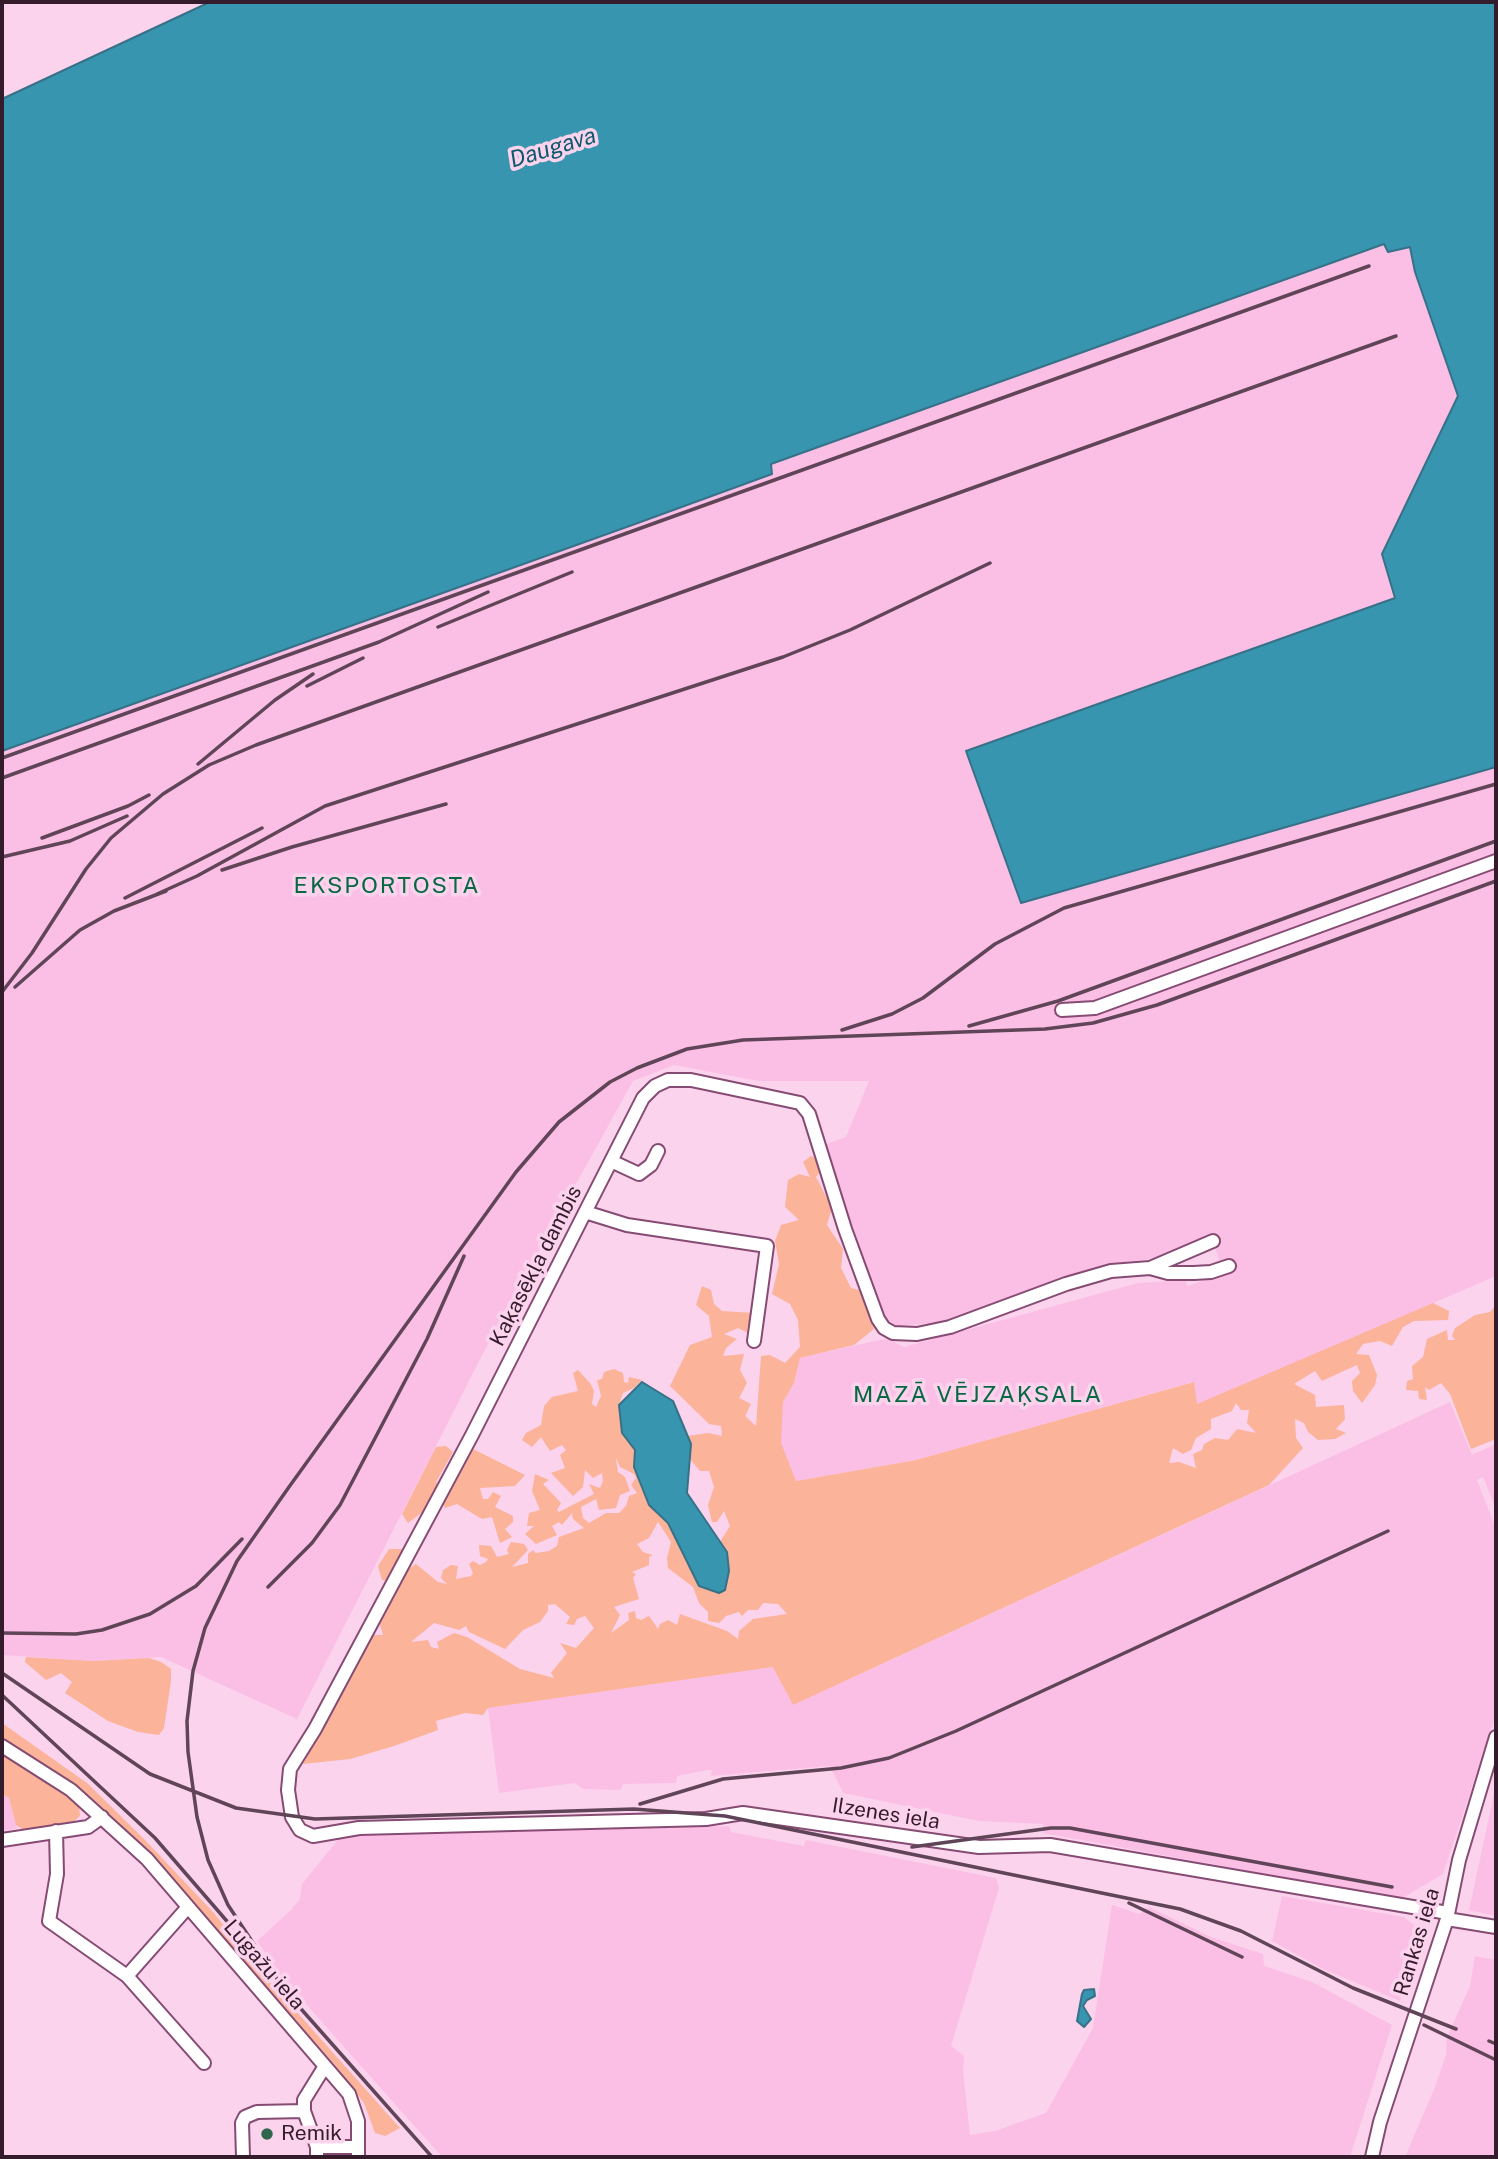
<!DOCTYPE html>
<html>
<head>
<meta charset="utf-8">
<style>
  body { margin:0 }
  #map { position:relative; width:1498px; height:2159px; overflow:hidden; background:#fcd3ed; font-family:"Public Sans",sans-serif }
  canvas { display:block }
  .frame { position:absolute; inset:0; border:4px solid #351c2d; pointer-events:none }
</style>
</head>
<body>
<div id="map">
<canvas width="1498" height="2159"></canvas>
<div class="frame"></div>
</div>
<script>
const ctx = document.querySelector('canvas').getContext('2d');
ctx.lineJoin = 'round';
function paint(path, color) { ctx.fillStyle = color; ctx.fill(path, 'evenodd'); }
const shape = rows => new Path2D(rows.map(r => 'M' + r).join(''));
function trace(path, color, width, dash) { ctx.strokeStyle = color; ctx.lineWidth = width; ctx.lineCap = dash ? 'butt' : 'round'; ctx.setLineDash(dash || []); ctx.stroke(path); }
function label(font, color, halo, rows, align = 'center') {
  ctx.font = font + ' "Public Sans",sans-serif'; ctx.lineWidth = 7; ctx.setLineDash([]); ctx.textBaseline = 'middle'; ctx.strokeStyle = halo; ctx.fillStyle = color; for (const [text, x, y, turn = 0] of rows) {
    ctx.save(); ctx.translate(x, y); ctx.rotate((+turn || 0) * Math.PI / 180); ctx.textAlign = isNaN(turn) ? turn : align; if (halo) ctx.strokeText(text, 0, 0); ctx.fillText(text, 0, 0); ctx.restore();
  }
}
const built = shape([
  [1384,244,1388,252,1410,247,1415,272,1458,396,1383,554,1396,598,966,751,1021,903,1496,767,1496,1276,1196,1405,1193,1382,916,1460,796,1481,780,1443,783,1402,794,1383,800,1358,879,1340,888,1339,904,1347,1138,1283,1186,1280,1187,1286,1231,1272,1226,1260,1220,1262,1214,1245,1185,1247,1150,1259,1106,1264,944,1322,897,1326,885,1318,860,1255,826,1144,846,1137,869,1081,758,1081,674,1065,633,1081,493,1334,297,1719,161,1657,93,1661,2,1655,2,751,635,524,772,474,770,464],
  [1450,1402,1472,1455,1496,1444,1496,1509,1483,1477,1477,1480,1496,1529,1496,1715,1443,1874,1401,1899,1043,1833,1043,1824,979,1821,843,1793,830,1766,711,1776,712,1770,708,1770,677,1776,676,1783,623,1784,621,1790,583,1789,575,1783,499,1793,488,1708,774,1667,793,1705],
  [2,1794,9,1798,17,1828,2,1831],
  [1494,1794,1496,1794,1496,1916,1469,1910],
  [729,1826,731,1832,804,1846,806,1840,996,1878,999,1888,951,2046,964,2056,963,2071,970,2135,995,2131,1046,2113,1093,2028,1112,1905,1139,1914,1149,1907,1211,1937,1263,1954,1264,1966,1312,1982,1392,2025,1350,2157,442,2157,281,1976,257,1941,291,1910,300,1899,302,1884,341,1836],
  [1282,1896,1404,1917,1420,1930,1400,2001,1323,1969,1272,1941],
  [1475,1956,1496,1960,1496,2157,1405,2157,1435,2087,1446,2055,1447,2037,1470,1986]
]);
const green = shape([
  [811,1156,818,1158,821,1170,816,1177,832,1208,827,1225,843,1249,841,1268,851,1288,859,1290,874,1329,854,1345,800,1358,794,1383,783,1402,781,1443,796,1481,916,1460,1194,1382,1197,1404,1433,1303,1449,1311,1448,1320,1414,1321,1403,1327,1392,1346,1380,1341,1363,1344,1356,1354,1369,1355,1377,1375,1375,1385,1362,1403,1353,1391,1352,1381,1360,1373,1357,1365,1322,1381,1315,1371,1294,1384,1315,1395,1316,1407,1344,1405,1345,1419,1336,1429,1346,1433,1335,1439,1318,1440,1308,1432,1304,1423,1295,1419,1296,1438,1303,1448,1269,1485,793,1705,773,1667,488,1708,483,1715,465,1713,436,1721,438,1730,394,1746,350,1759,303,1764,373,1635,383,1635,379,1621,397,1584,382,1580,378,1566,389,1549,403,1549,407,1570,416,1564,438,1582,447,1584,441,1578,443,1570,451,1565,458,1566,456,1579,471,1576,473,1573,469,1564,473,1561,480,1565,486,1562,488,1559,480,1556,479,1545,491,1546,497,1557,509,1554,507,1550,511,1542,524,1544,528,1550,512,1567,528,1563,528,1554,533,1550,536,1553,549,1551,557,1546,559,1537,584,1528,573,1519,572,1513,562,1525,559,1522,552,1526,557,1535,536,1544,525,1534,534,1526,527,1526,529,1513,540,1510,532,1491,535,1474,549,1480,543,1484,561,1503,557,1510,559,1512,594,1494,589,1484,600,1488,603,1481,602,1473,593,1478,585,1470,583,1487,573,1496,551,1473,565,1468,560,1455,566,1450,562,1445,550,1451,541,1437,532,1447,522,1440,526,1433,541,1425,544,1406,552,1397,578,1391,573,1373,578,1370,590,1383,594,1391,592,1404,596,1407,601,1396,597,1380,602,1379,604,1372,614,1369,623,1373,624,1382,628,1383,629,1377,642,1380,634,1388,623,1393,619,1405,622,1433,635,1450,634,1467,649,1505,668,1523,699,1586,708,1589,729,1571,727,1552,720,1542,730,1526,724,1511,717,1522,712,1522,708,1505,714,1487,709,1471,700,1471,690,1459,688,1436,708,1433,722,1436,721,1426,709,1424,670,1386,690,1345,712,1337,709,1316,696,1305,702,1286,711,1290,714,1304,722,1311,754,1313,747,1328,750,1334,738,1328,724,1334,737,1339,726,1348,723,1356,744,1354,740,1370,747,1383,739,1398,751,1404,745,1416,756,1426,761,1356,770,1355,785,1363,800,1347,798,1320,790,1304,772,1294,779,1264,775,1241,781,1225,799,1220,785,1207,788,1180,799,1174,810,1177,803,1162],
  [1236,1403,1241,1410,1249,1410,1247,1423,1256,1433,1237,1429,1228,1440,1215,1438,1204,1444,1202,1450,1193,1454,1196,1468,1179,1462,1169,1463,1173,1448,1183,1454,1191,1450,1196,1438,1211,1429,1211,1419,1232,1411],
  [616,1458,620,1467,634,1474,636,1478,631,1485,637,1493,629,1496,626,1506,619,1513,606,1513,589,1523,583,1518,581,1507,596,1499,599,1510,616,1508,620,1495,630,1491,625,1477,618,1472],
  [658,1522,671,1542,667,1558,668,1568,693,1587,699,1603,708,1612,708,1621,719,1623,726,1616,739,1612,742,1616,748,1610,758,1610,763,1603,778,1604,787,1614,753,1619,739,1631,738,1639,727,1631,680,1614,677,1625,668,1620,660,1624,658,1629,649,1616,641,1620,636,1618,635,1611,628,1613,629,1620,611,1633,620,1615,614,1607,639,1599,633,1578,636,1574,632,1572,649,1565,649,1557,653,1555,643,1552,637,1544,649,1538],
  [555,1604,570,1617,566,1624,574,1625,577,1619,585,1616,594,1628,576,1648,560,1643,567,1653,551,1673,554,1678,520,1669,467,1637,454,1633,437,1642,439,1649,431,1647,428,1640,411,1642,434,1623,459,1630,466,1626,469,1632,505,1649,523,1630,540,1622,548,1611,548,1605],
  [1494,1307,1496,1307,1496,1439,1471,1449,1450,1394,1441,1383,1429,1390,1425,1387,1427,1400,1419,1399,1418,1391,1406,1390,1407,1381,1413,1379,1412,1366,1423,1357,1427,1339,1447,1330,1448,1340,1455,1340,1452,1336,1455,1328,1475,1315,1490,1312],
  [446,1446,453,1452,436,1482,440,1489,433,1493,433,1498,427,1504,428,1508,408,1523,402,1514,436,1447],
  [469,1447,525,1475,515,1486,480,1488,483,1499,488,1499,493,1492,501,1496,495,1507,513,1516,513,1522,505,1529,512,1537,500,1543,492,1517,482,1519,457,1504,445,1508,442,1501],
  [26,1657,93,1661,149,1658,161,1662,171,1669,171,1681,164,1728,159,1735,138,1732,108,1721,65,1693,72,1682,61,1673,46,1680,25,1662],
  [2,1723,87,1783,145,1840,213,1912,271,1983,400,2128,385,2136,375,2133,364,2103,334,2064,154,1858,96,1802,2,1738],
  [2,1753,66,1796,79,1807,80,1816,74,1821,24,1830,16,1825,9,1798,2,1794]
]);
const water = shape([
  [210,2,1496,2,1496,767,1021,903,966,751,1395,598,1382,554,1458,396,1415,272,1410,247,1388,252,1384,244,771,464,772,474,635,524,2,751,2,99,210,2],
  [642,1382,673,1401,691,1444,687,1493,727,1552,729,1571,725,1590,719,1593,699,1586,668,1523,649,1505,634,1467,635,1450,622,1433,619,1405,642,1382],
  [1094,1989,1095,1996,1087,2000,1083,2006,1091,2019,1084,2027,1077,2021,1082,1994,1084,1990,1094,1989]
]);
const minor = shape([
  [1062,1010,1095,1008,1496,861],
  [611,1161,639,1174,651,1165,658,1151],
  [585,1212,627,1225,767,1246,754,1341],
  [1213,1241,1150,1268,1111,1271,1066,1284,950,1327,917,1334,893,1333,884,1328,878,1319,845,1229,809,1114,800,1103,691,1080,668,1080,655,1086,643,1098,472,1435,315,1729,290,1769,288,1790,292,1817,300,1830,313,1836,359,1828,706,1819,743,1813,979,1847,1050,1845,1448,1913],
  [1150,1268,1168,1273,1194,1273,1211,1272,1229,1266],
  [2,1746,71,1790,147,1859,349,2094,358,2121,358,2157],
  [56,1831,57,1874,49,1921,127,1976,204,2063],
  [2,1840,88,1827,102,1817],
  [1447,1919,1496,1927],
  [127,1976,188,1907],
  [317,2147,358,2147],
  [243,2157,242,2123,245,2117,257,2112,304,2111],
  [317,2157,317,2147,304,2111,304,2100,325,2066],
  [1372,2157,1380,2122,1447,1919,1459,1860,1496,1737]
]);
const rail = shape([
  [438,627,572,572],
  [307,686,363,658],
  [2,758,1369,266],
  [198,764,275,700,313,674],
  [2,778,379,642,488,592],
  [42,838,128,806,149,795],
  [2,857,70,841,127,816],
  [222,870,292,847,446,804],
  [157,894,197,876,325,806,783,657,850,630,990,563],
  [125,898,262,828],
  [15,987,80,930,114,911,166,891],
  [2,992,32,953,86,869,111,838,163,794,209,765,256,745,1396,336],
  [969,1026,1058,1001,1496,841],
  [842,1030,892,1014,923,998,995,944,1064,908,1496,784],
  [268,1587,312,1543,340,1505,427,1339,464,1256],
  [2,1633,76,1634,102,1630,150,1614,196,1586,242,1539],
  [2,1673,150,1774,236,1808,315,1819,634,1809,725,1816,1180,1909,1241,1931,1353,1988,1456,2029],
  [2,1695,155,1838,232,1927],
  [640,1804,723,1779,841,1768,889,1758,956,1731,1388,1531],
  [912,1847,1051,1828,1070,1828,1392,1887],
  [1129,1903,1242,1957],
  [279,1984,432,2157],
  [285,1991,228,1905,208,1860,197,1817,188,1752,187,1721,193,1671,205,1628,237,1561,289,1487,516,1172,559,1122,610,1082,637,1068,687,1049,743,1040,1045,1029,1093,1023,1157,1005,1496,881],
  [1424,2025,1496,2060],
  [1489,2041,1496,2044]
]);
const markers = [
  [267,2134,7,"#31664c"]
];
const streetNames = [
  ["Kaķasēkļa dambis",536,1266,-63],
  ["Ilzenes iela",886,1814,9],
  ["Rankas iela",1417,1942,-73],
  ["Lugažu iela",264,1965,49]
];
const poiNames = [
  ["Remik",281,2134]
];
const waterNames = [
  ["Daugava",553,148,-17]
];
const neighbourhoodNames = [
  ["EKSPORTOSTA",387,886],
  ["MAZĀ VĒJZAĶSALA",978,1395]
];
paint(built, '#fbbfe6');
paint(green, '#fbb399');
paint(water, '#3895af');
trace(water, '#377188', 2);
trace(minor, '#864b73', 16);
trace(minor, '#fff', 12);
trace(rail, '#604457', 3.5);
for (const [x, y, r, color] of markers) { const dot = new Path2D(); dot.arc(x, y, r, 0, 2 * Math.PI); ctx.fillStyle = color; ctx.fill(dot); trace(dot, '#fcd3ed', 2.5); }
label('21px', '#351c2d', '#fcd3ed', streetNames);
label('21px', '#351c2d', '#fcd3ed', poiNames, 'left');
label('italic 23px', '#0e5a6d', '#fcd3ed', waterNames);
ctx.letterSpacing = '2px';
label('23px', '#086844', '#fcd3ed', neighbourhoodNames);
ctx.letterSpacing = '0px';
</script>
</body>
</html>
